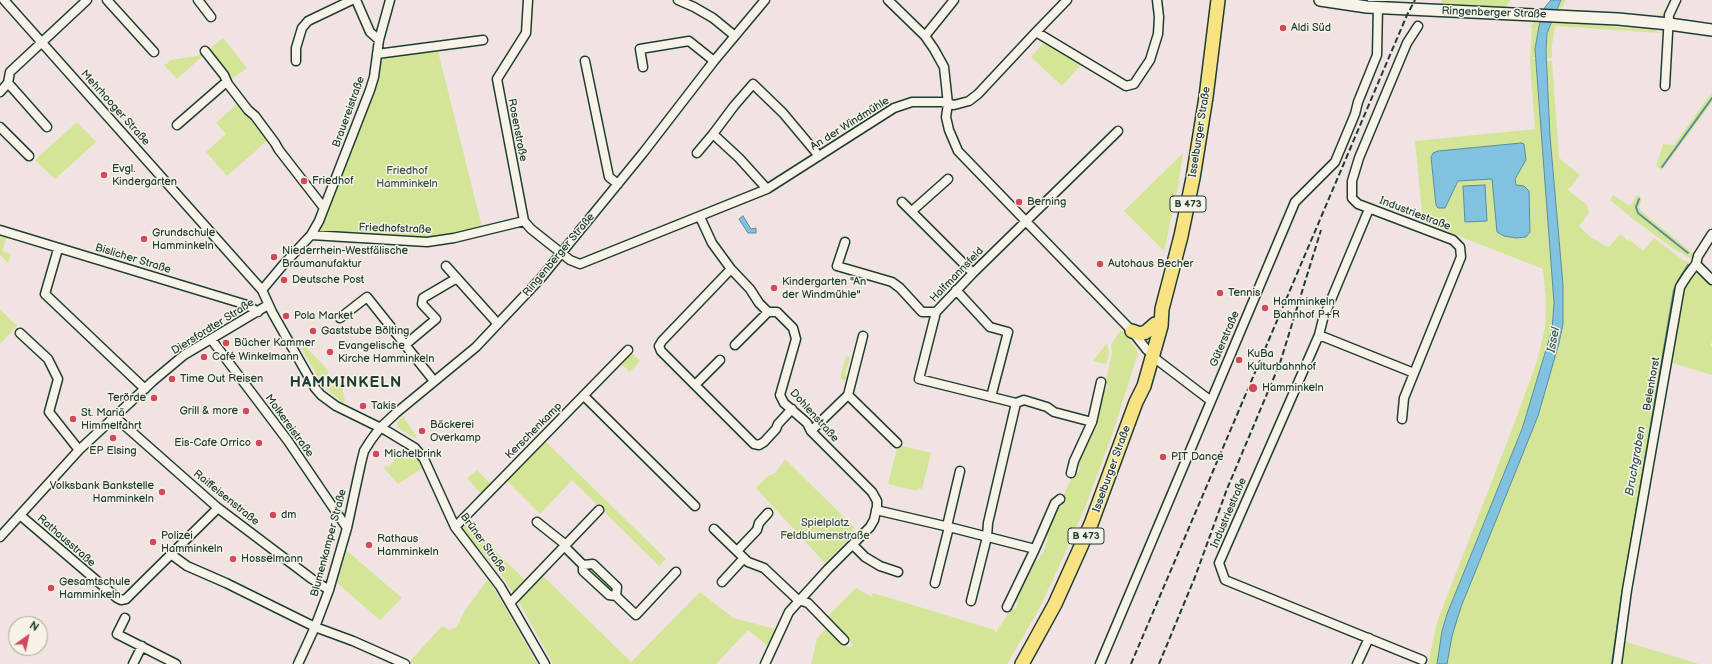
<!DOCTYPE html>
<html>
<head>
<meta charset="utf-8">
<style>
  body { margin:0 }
  #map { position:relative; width:1712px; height:664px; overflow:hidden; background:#f0e3e1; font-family:"Balsamiq Sans",sans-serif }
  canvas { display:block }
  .north { position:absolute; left:8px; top:616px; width:40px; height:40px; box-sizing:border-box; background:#f7f3e8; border:1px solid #a1aaa0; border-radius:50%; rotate:33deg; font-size:11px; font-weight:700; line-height:16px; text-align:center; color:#1f3d34 }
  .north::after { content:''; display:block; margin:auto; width:14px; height:18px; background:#d1495b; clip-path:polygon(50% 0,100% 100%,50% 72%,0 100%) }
</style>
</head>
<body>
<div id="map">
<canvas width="1712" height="664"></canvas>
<div class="north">N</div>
</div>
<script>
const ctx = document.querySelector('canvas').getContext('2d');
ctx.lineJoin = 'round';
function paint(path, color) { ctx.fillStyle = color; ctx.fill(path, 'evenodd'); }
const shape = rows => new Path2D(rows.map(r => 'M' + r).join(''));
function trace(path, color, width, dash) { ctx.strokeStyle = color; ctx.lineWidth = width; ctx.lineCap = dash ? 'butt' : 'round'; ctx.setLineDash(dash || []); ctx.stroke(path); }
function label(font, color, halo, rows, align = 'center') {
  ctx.font = font + ' "Balsamiq Sans",sans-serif'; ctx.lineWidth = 3; ctx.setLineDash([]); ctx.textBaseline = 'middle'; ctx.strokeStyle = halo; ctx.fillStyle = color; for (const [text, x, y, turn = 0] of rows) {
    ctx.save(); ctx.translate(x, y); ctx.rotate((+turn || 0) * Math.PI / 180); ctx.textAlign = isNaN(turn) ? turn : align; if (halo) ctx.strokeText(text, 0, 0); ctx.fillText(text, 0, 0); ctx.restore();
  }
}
const green = shape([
  [1442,0,1510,0,1506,7,1441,4],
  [1561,0,1566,0,1561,9,1654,16,1662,14,1670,3,1665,15,1661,18,1562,13,1563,10,1556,10],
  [1534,20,1541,20,1537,35,1536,57,1533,57,1533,59,1536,60,1537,64,1554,303,1552,330,1522,429,1447,614,1442,631,1437,664,1428,664,1437,622,1513,427,1537,361,1545,328,1546,302,1543,269,1423,222,1415,141,1535,129,1530,64,1532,28,1530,25,1532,25],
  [1521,143,1524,144,1526,160,1515,179,1516,185,1497,232,1492,179,1458,181,1445,208,1438,208,1436,204,1431,157,1433,153,1438,151],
  [1551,21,1655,30,1661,33,1555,26,1552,45,1552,58,1546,58,1546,51,1547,33],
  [223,38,247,68,230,80,207,51],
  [1044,42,1081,65,1062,86,1031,57],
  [437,47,482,227,447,238,436,239,318,233,317,231,337,187,373,96,379,77,380,58],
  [204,51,206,53,177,79,164,65,168,63,170,60,197,56],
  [1546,61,1552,61,1559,158,1580,175,1568,190,1587,205,1589,213,1579,226,1590,237,1604,245,1609,247,1620,234,1628,241,1629,239,1643,251,1654,238,1683,260,1691,263,1691,266,1678,286,1615,664,1447,664,1452,636,1461,607,1538,416,1559,343,1563,324,1563,285,1550,136],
  [1712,92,1712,102,1662,170,1656,166,1663,144,1674,145],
  [239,102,268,140,227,176,206,152,226,134,216,123],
  [77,122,96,142,55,179,35,160],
  [1183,153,1178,187,1164,251,1124,211],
  [1613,195,1630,206,1637,195,1642,198,1639,207,1641,211,1695,255,1693,258,1690,258,1671,247,1632,218,1610,200],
  [0,235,7,237,2,251,11,254,8,263,0,255],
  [1695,273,1702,275,1712,283,1712,342,1710,345,1712,347,1712,375,1669,362,1680,294,1688,277],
  [0,309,17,326,0,344],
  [1121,330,1135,346,1138,353,1112,435,1086,505,1062,560,1039,609,1007,664,811,664,817,639,826,628,845,646,851,647,853,645,826,618,856,588,872,597,873,593,995,630,995,633,997,631,1011,609,1015,609,1018,604,1015,601,1035,561,1036,562,1043,553,1048,537,1045,534,1057,507,1061,507,1062,504,1060,502,1074,473,1077,473,1080,468,1077,465,1090,435,1094,432,1097,425,1097,412,1103,391,1106,390,1108,385,1105,383,1112,354,1111,344],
  [1107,343,1109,353,1106,364,1093,361],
  [305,346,327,369,328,373,324,377,329,383,333,380,339,382,342,387,345,401,343,403,323,386,301,348],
  [631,352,640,361,630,372,620,363],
  [846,356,850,357,845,375,850,377,848,381,840,379],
  [403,416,417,438,417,439,398,428,397,423],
  [543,442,546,442,666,559,659,566,572,480,540,514,506,480],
  [903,446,931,453,922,489,918,488,917,491,888,484,897,449],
  [404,447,415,455,423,468,398,484,384,468,385,466,389,467],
  [785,459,854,527,852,529,855,533,825,563,756,488,768,476,775,473],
  [477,470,492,485,482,495,467,478],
  [466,522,526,581,514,594,499,572,462,529,462,527],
  [346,550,402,598,380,620,337,583],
  [589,566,614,588,614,591,612,592,588,571,587,568],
  [542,575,631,662,700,592,733,618,776,629,768,646,748,630,716,664,553,664,518,600],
  [488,579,505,607,537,664,414,664,409,662,442,626,449,630,457,627,464,612],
  [1623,641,1699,664,1619,664]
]);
const water = shape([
  [1551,0,1561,0,1547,33,1546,51,1550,136,1563,285,1563,324,1559,343,1538,416,1461,607,1452,636,1447,664,1437,664,1442,631,1447,614,1522,429,1552,330,1554,303,1535,49,1539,26,1545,7,1551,0],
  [1521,143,1524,144,1526,160,1515,179,1516,185,1524,186,1529,191,1530,232,1526,237,1516,238,1504,236,1497,232,1492,179,1458,181,1445,208,1438,208,1436,205,1431,157,1433,153,1438,151,1521,143],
  [1485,185,1487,221,1465,222,1463,186,1485,185],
  [743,216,751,229,756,228,756,233,748,233,739,219,743,216]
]);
const stream = shape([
  [1662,167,1712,98],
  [1639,199,1636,207,1638,213,1688,253],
  [1612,664,1622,595,1674,290,1678,281,1688,265]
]);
const minor = shape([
  [4,0,262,290,272,312,315,388,321,395,336,406,387,431,415,448,424,459,455,527,500,586,545,664],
  [107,0,154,52],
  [198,0,211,17],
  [356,0,370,32,379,40],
  [528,0,526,33,497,79,524,221,531,229,570,260,580,264,767,189,894,108,912,102,942,102,954,105,969,101,978,94,1036,32],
  [678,0,694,7,713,18,735,36],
  [888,0,925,36,934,49,944,67,948,104,946,117,949,130,958,151,1132,331,1147,350],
  [1067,0,1036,32,1126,86,1134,84,1150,60,1158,34,1159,17,1157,0],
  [925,36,954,0],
  [205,51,224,75,228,84,248,110,255,116,275,143,279,150,324,208],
  [377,54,483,40],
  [296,61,296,48,302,28,308,21,352,0],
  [585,61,609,177,618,184],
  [643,67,640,49,689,41,714,61],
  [8,83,47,127],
  [1665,86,1669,15,1676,0],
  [0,92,8,83,10,72,87,0],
  [177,125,224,84,228,84],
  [0,127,29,156],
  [697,153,713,134],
  [767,189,739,158,713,134,734,106,753,84,783,113,819,156],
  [902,202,973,273],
  [1369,209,1323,319,1319,335,1219,563,1225,580,1422,660],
  [912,211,948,179],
  [700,217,712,243,731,269,750,289,759,303,768,312,777,312,793,328,796,339,780,395,784,403,807,423,811,431,872,492,877,501,877,507,874,520,870,527,828,569,789,612,765,664],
  [0,230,247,305,258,312],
  [311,235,427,242,454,238,524,221],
  [845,242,837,266,892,282,900,288,922,312,936,312],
  [58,249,45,294,145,389],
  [1696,264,1712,280],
  [446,266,498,324],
  [731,269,662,341,659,346,661,351,754,444,759,445,764,442,776,429,778,424,792,409],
  [262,290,283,265,311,235,319,221,370,90,374,77,379,40,390,0],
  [956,290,990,327,1008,332,991,397],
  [340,318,367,297,434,381],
  [20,333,48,359,58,379,49,412,79,450],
  [1319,335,1414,373],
  [211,339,288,441,347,528],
  [405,345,436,319,422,304,423,298,457,278],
  [735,345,768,312],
  [1152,356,1211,401],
  [695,385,720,360],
  [848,395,863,336],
  [584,396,695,506],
  [115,417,218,508,312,579,329,590],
  [1402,419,1404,398,1461,257,1460,247,1453,240,1358,204,1352,198,1352,181,1359,158,1407,43,1418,26],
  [1092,422,1054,412,1047,407,1024,400,1016,403,919,379,936,312,973,273,1118,131],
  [811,431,848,395,897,443],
  [1071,473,1074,461,1092,422,1101,382],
  [876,510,949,527,1035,549,1055,503,1060,499],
  [20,515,117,598,121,600,126,599,143,582,218,508],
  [537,522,566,545],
  [947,526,960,471],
  [455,527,628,350],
  [714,529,748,562,764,568,798,600,808,603,844,640],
  [0,537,79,450,153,381,184,355,268,305],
  [853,545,865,557,880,566,898,572],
  [565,547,583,565,583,571,609,595,616,596,617,587,593,564,583,565],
  [737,551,757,530,759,523,768,513],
  [172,555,187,566,226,583,315,627,353,641,405,664],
  [722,582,744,558],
  [935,583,949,527],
  [616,596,636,615,676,572],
  [971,601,987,537,988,523,1016,403],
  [510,603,599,510],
  [1007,607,1035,549],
  [125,618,117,634,176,664],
  [133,664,142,646],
  [298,664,315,627,329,590,347,528,361,463,364,451,371,440,380,428,396,413,476,347,541,278,643,153,714,61,765,0],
  [1100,664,1295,202,1335,162,1355,114,1358,102,1377,55,1378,7],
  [1357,664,1369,638],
  [1617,664,1627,590,1680,287,1687,276,1696,264,1698,256,1712,234]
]);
const secondary = shape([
  [1320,0,1367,7,1618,19,1669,24,1712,30]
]);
const primary = shape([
  [1132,331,1140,334,1146,332,1155,324],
  [1022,664,1055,604,1091,524,1136,402,1144,386,1161,326,1162,309,1181,236,1193,178,1206,97,1218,0]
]);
const rail = shape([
  [1131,664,1407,15,1415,0],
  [1159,664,1195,577,1227,489,1280,363,1321,230]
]);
const markers = [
  [1283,28,4,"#d1495b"],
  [104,175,4,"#d1495b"],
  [304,181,4,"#d1495b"],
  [1019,202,4,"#d1495b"],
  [144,239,4,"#d1495b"],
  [274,257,4,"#d1495b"],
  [1100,264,4,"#d1495b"],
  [284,280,4,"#d1495b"],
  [774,288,4,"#d1495b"],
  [1220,293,4,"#d1495b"],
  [1265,308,4,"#d1495b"],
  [286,316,4,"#d1495b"],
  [313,331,4,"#d1495b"],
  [226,343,4,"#d1495b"],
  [330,352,4,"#d1495b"],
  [204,357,4,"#d1495b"],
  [1239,360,4,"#d1495b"],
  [172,379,4,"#d1495b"],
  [1253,388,5,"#d1495b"],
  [154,398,4,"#d1495b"],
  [363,406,4,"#d1495b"],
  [246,411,4,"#d1495b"],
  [73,419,4,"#d1495b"],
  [422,431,4,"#d1495b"],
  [113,438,4,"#d1495b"],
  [259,443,4,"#d1495b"],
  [376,454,4,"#d1495b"],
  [1163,457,4,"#d1495b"],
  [162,492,4,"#d1495b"],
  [273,515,4,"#d1495b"],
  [153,542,4,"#d1495b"],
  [369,545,4,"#d1495b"],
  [233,559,4,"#d1495b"],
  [51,588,4,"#d1495b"]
];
const shields = [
  [1188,204,36],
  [1086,536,36]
];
const shieldNames = [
  ["B 473",1188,204],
  ["B 473",1086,536]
];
const streetNames = [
  ["Ringenberger Straße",1494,13,2],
  ["Mehrhooger Straße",115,108,48],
  ["Brauereistraße",349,112,-70],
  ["An der Windmühle",850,124,-32],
  ["Rosenstraße",517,130,79],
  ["Isselburger Straße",1200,132,-81],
  ["Industriestraße",1415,214,21],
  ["Friedhofstraße",395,229,2],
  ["Ringenberger Straße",559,255,-50],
  ["Bislicher Straße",133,259,17],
  ["Halfmannsfeld",957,275,-46],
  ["Diersfordter Straße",213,327,-32],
  ["Güterstraße",1225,339,-67],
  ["Belenhorst",1652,384,-80],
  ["Dohlenstraße",814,416,48],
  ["Molkereistraße",289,426,54],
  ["Kerschenkamp",534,431,-45],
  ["Isselburger Straße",1112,469,-70],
  ["Raiffeisenstraße",226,498,39],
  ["Industriestraße",1229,513,-67],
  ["Rathausstraße",66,541,41],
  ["Blumenkamper Straße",329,543,-75],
  ["Brüner Straße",483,543,54]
];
const poiNames = [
  ["Aldi Süd",1291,28],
  ["Evgl.",112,169],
  ["Kindergarten",112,182],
  ["Friedhof",312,181],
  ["Berning",1027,202],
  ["Grundschule",152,233],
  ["Hamminkeln",152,246],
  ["Niederrhein-Westfälische",282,251],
  ["Braumanufaktur",282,264],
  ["Autohaus Becher",1108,264],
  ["Deutsche Post",292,280],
  ["Kindergarten \"An",782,282],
  ["der Windmühle\"",782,295],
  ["Tennis",1228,293],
  ["Hamminkeln",1273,302],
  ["Bahnhof P+R",1273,315],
  ["Pola Market",294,316],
  ["Gaststube Bölting",321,331],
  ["Bücher Kammer",234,343],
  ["Evangelische",338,346],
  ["Kirche Hamminkeln",338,359],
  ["KuBa",1247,354],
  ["Kulturbahnhof",1247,367],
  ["Café Winkelmann",212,357],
  ["Time Out Reisen",180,379],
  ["Hamminkeln",1262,388],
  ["Terörde",146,398,"right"],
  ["Takis",371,406],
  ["Grill & more",238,411,"right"],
  ["St. Mariä",81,413],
  ["Himmelfahrt",81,426],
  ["Bäckerei",430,425],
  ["Overkamp",430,438],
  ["Eis-Cafe Orrico",251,443,"right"],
  ["EP Elsing",113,451,"center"],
  ["Michelbrink",384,454],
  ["PIT Dance",1171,457],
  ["Volksbank Bankstelle",154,486,"right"],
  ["Hamminkeln",154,499,"right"],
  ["dm",281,515],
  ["Polizei",161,536],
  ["Hamminkeln",161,549],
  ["Rathaus",377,539],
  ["Hamminkeln",377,552],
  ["Hosselmann",241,559],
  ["Gesamtschule",59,582],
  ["Hamminkeln",59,595]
];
const parkNames = [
  ["Friedhof",407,171],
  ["Hamminkeln",407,184],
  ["Spielplatz",825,523],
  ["Feldblumenstraße",825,536]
];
const waterNames = [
  ["Issel",1554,340,-79],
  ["Bruchgraben",1636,461,-80]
];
const districtNames = [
  ["HAMMINKELN",346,383]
];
paint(green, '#d5e598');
paint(water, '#81c2e1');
trace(water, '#5a8d9c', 1);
trace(stream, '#5a8d9c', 2);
trace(minor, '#1f3d34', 11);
trace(secondary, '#1f3d34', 14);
trace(primary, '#1f3d34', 16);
trace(minor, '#f7f3e8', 8);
trace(secondary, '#f7f3e8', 11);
trace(primary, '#f8e281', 13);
trace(rail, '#1f3d34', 2, [6, 3]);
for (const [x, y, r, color] of markers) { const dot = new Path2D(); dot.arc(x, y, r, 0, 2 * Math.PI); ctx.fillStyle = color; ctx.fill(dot); trace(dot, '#f7f3e8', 1.5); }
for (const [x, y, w] of shields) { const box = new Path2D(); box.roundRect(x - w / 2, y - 8, w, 16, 3); ctx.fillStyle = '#f7f3e8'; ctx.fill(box); trace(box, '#1f3d34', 1); }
label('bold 10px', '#1f3d34', null, shieldNames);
label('11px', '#1f3d34', '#f7f3e8', streetNames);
label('11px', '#1f3d34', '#f7f3e8', poiNames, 'left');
label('11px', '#3a5643', '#f7f3e8', parkNames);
label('italic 12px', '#335857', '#f7f3e8', waterNames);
ctx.letterSpacing = '1px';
label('bold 15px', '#1f3d34', '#f7f3e8', districtNames);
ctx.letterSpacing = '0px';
</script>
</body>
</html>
